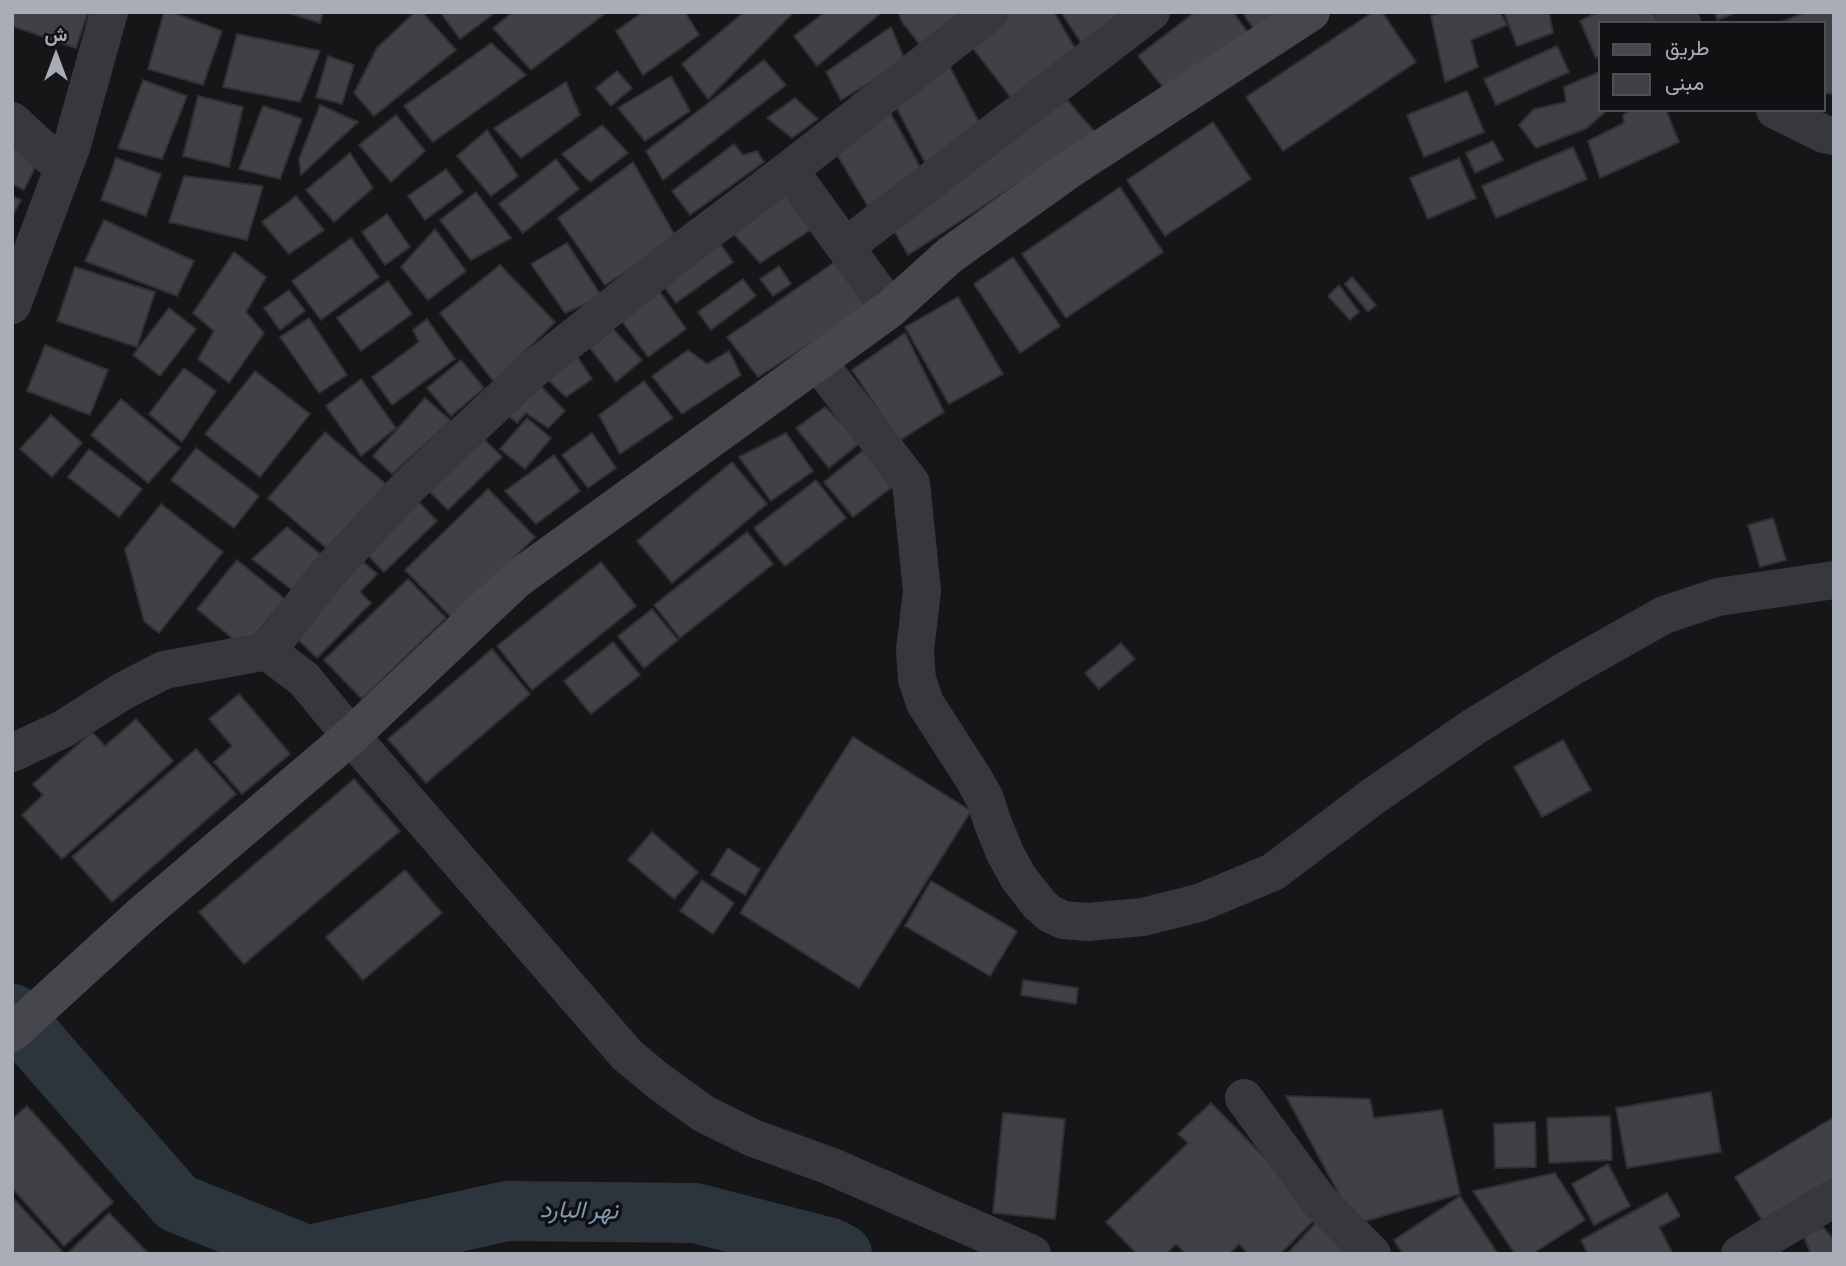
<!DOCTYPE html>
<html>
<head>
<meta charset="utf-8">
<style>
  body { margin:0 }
  #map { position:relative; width:1846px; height:1266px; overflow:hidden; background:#161618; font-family:Karla,Vazirmatn,sans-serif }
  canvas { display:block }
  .frame { position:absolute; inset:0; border:14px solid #a8adb8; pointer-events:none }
  .legend { position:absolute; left:1598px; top:21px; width:228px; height:91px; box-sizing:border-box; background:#111113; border:2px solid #4d4f55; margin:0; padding:9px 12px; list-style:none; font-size:21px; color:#a8adb8 }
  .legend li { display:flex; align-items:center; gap:14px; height:35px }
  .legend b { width:35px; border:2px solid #4d4f55 }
  .north { position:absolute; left:21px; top:21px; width:70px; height:70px; -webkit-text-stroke:5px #111113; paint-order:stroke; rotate:0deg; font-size:19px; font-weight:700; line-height:28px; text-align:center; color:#a8adb8 }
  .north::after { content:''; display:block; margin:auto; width:24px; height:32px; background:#a8adb8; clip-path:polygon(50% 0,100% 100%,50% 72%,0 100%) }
</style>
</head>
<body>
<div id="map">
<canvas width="1846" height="1266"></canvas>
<div class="frame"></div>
<ul class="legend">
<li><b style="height:9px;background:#45474d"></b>طريق</li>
<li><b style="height:19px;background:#404145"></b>مبنى</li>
</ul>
<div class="north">ش</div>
</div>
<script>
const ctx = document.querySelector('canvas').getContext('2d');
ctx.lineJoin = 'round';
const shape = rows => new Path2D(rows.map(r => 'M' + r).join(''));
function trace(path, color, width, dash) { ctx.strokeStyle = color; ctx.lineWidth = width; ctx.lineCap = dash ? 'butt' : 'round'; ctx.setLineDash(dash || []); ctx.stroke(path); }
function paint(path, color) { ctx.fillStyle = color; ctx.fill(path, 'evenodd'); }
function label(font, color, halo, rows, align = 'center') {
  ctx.font = font + ' Karla,Vazirmatn,sans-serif'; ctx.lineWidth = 7; ctx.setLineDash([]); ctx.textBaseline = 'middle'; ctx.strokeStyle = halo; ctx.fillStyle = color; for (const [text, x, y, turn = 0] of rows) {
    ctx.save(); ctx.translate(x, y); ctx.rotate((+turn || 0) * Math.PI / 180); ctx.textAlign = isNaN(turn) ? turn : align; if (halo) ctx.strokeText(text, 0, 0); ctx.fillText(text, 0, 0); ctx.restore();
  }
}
const river = shape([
  [12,1014,177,1203,304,1254],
  [314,1254,507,1211,695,1213,831,1248,842,1254]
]);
const building = shape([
  [12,12,88,12,76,48,12,26,12,12],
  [164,12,171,12,222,31,203,85,148,69,164,12],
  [286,12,323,12,320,23,286,12],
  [415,12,422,12,456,50,374,116,354,93,377,48,415,12],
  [440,12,496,12,460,39,440,12],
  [513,12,607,12,531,70,493,28,513,12],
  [643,12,685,12,699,35,643,75,616,31,643,12],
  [744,12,794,12,708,99,682,64,744,12],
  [825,12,882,12,817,66,794,36,825,12],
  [898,12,969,12,920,45,902,22,898,12],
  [1001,12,1054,12,1079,55,1012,99,965,38,1001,12],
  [1061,12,1135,12,1087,52,1061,12],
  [1195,12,1233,12,1249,34,1169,95,1138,56,1195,12],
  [1242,12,1293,12,1259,37,1242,12],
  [1373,12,1382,12,1416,62,1283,151,1246,97,1373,12],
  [1441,12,1500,12,1507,25,1471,40,1478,67,1445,82,1431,16,1441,12],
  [1504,12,1549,12,1553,33,1517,46,1504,12],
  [1598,12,1653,12,1658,23,1599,23,1599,56,1596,58,1580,21,1598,12],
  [1715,12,1738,12,1717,20,1715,12],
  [1806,12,1834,12,1834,94,1823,93,1823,23,1779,23,1806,12],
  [891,27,905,61,841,100,826,72,891,27],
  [237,34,320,51,300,102,223,87,237,34],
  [491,43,526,75,433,142,404,106,491,43],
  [1557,46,1569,72,1496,105,1484,79,1557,46],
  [943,54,983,130,929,170,892,99,943,54],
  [328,56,354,65,342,104,316,97,328,56],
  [764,60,786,85,663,180,646,151,764,60],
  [617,71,632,88,611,106,596,88,617,71],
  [1599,72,1599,110,1607,110,1587,128,1536,148,1519,125,1534,109,1566,102,1564,87,1599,72],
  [671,76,690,111,645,141,618,108,671,76],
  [143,80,187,96,162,159,118,148,143,80],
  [566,82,580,115,521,158,494,128,566,82],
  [1467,91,1484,132,1424,157,1407,115,1467,91],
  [198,96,243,107,229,167,183,156,198,96],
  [795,98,818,119,792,138,767,118,795,98],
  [1067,100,1096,133,908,255,888,220,1067,100],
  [885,103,925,176,873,215,831,145,885,103],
  [320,105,358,122,301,175,299,159,320,105],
  [263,106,302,119,280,179,239,169,263,106],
  [1631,110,1666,110,1679,142,1600,178,1588,141,1624,123,1623,115,1631,110],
  [396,115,425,151,391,182,359,145,396,115],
  [1213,122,1251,179,1165,236,1127,180,1213,122],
  [602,125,628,153,590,182,562,154,602,125],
  [487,130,518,176,491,196,457,156,487,130],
  [1493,141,1503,160,1475,173,1466,153,1493,141],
  [734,144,743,155,757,151,764,162,690,215,672,191,734,144],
  [12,146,39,159,24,190,12,184,12,146],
  [1573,147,1587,179,1496,218,1482,186,1573,147],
  [350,153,373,188,334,222,306,190,350,153],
  [116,158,161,174,146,216,101,200,116,158],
  [1459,158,1476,198,1428,219,1410,178,1459,158],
  [556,159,579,189,523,233,499,204,556,159],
  [633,162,677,239,605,285,558,218,633,162],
  [446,169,463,192,425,220,408,196,446,169],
  [184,176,263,186,247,240,169,222,184,176],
  [1120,187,1163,252,1066,318,1022,254,1120,187],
  [789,188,818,225,760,263,732,232,789,188],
  [476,192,511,238,471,260,440,220,476,192],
  [12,196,21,200,12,217,12,196],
  [296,196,324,230,289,254,262,222,296,196],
  [387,214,410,247,385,265,362,232,387,214],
  [104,220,194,261,177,296,85,261,104,220],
  [435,229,466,271,428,300,401,267,435,229],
  [714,235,733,262,676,303,657,277,714,235],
  [351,238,379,277,321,320,292,281,351,238],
  [567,243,602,297,565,313,531,264,567,243],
  [234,252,266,277,246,312,264,333,229,383,198,359,214,331,193,313,234,252],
  [842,257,874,303,758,377,727,337,842,257],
  [1013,257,1060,326,1020,353,974,284,1013,257],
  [500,265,555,322,494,382,440,313,500,265],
  [779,266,791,284,773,296,760,279,779,266],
  [75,267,155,292,137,347,57,321,75,267],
  [1352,277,1376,305,1368,312,1345,284,1352,277],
  [743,279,756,296,711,330,698,312,743,279],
  [388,281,412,314,361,351,337,318,388,281],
  [653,282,686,329,648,357,614,310,653,282],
  [1339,285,1359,312,1350,320,1328,296,1339,285],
  [289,290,305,311,280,330,264,308,289,290],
  [958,297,1003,374,949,404,905,327,958,297],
  [169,308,196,329,160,376,133,355,169,308],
  [309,318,347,375,319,393,280,337,309,318],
  [427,319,455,359,392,405,372,377,419,342,413,330,427,319],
  [613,329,642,360,616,382,590,348,613,329],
  [905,333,944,412,899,441,852,370,905,333],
  [45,345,108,370,90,415,27,391,45,345],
  [573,350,592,379,566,397,542,374,573,350],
  [688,350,707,364,729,351,741,375,682,414,652,376,688,350],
  [461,360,484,388,451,416,427,388,461,360],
  [184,368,216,391,182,442,149,414,184,368],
  [255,371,310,414,260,477,205,434,255,371],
  [361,379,396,428,361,456,326,406,361,379],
  [535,380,565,411,548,428,526,413,517,423,503,412,535,380],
  [644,381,673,418,620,454,599,415,644,381],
  [425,398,451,421,392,474,373,456,425,398],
  [121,399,180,448,148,483,91,435,121,399],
  [825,407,861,442,829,468,796,428,825,407],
  [51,415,82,443,52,477,20,449,51,415],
  [527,418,551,438,525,469,500,449,527,418],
  [476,431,502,457,448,510,422,484,476,431],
  [325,432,388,486,331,552,268,498,325,432],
  [592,433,616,468,588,488,562,455,592,433],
  [786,433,813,471,771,501,739,457,786,433],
  [867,447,896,484,853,517,824,482,867,447],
  [196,448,259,496,234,528,171,480,196,448],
  [89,449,142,489,119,517,68,477,89,449],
  [554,455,580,491,536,524,505,491,554,455],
  [732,462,767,504,672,583,637,541,732,462],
  [816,480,846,518,785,566,754,528,816,480],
  [488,489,535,537,452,618,405,570,488,489],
  [413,496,437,521,384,572,360,547,413,496],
  [161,504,223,552,159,633,144,621,125,549,161,504],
  [1773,518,1786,560,1760,567,1748,525,1773,518],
  [287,527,324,557,296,593,252,559,287,527],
  [747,532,773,564,680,638,654,605,747,532],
  [359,558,377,574,360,592,371,603,317,658,289,631,359,558],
  [237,560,285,599,244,648,197,609,237,560],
  [601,562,636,606,532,690,497,646,601,562],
  [408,579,446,618,362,699,324,660,408,579],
  [652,609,678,640,644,668,618,636,652,609],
  [613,642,640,675,591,714,564,681,613,642],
  [1121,643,1135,659,1099,689,1085,673,1121,643],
  [492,649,530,694,426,783,388,739,492,649],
  [239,694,290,754,242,794,214,762,232,746,209,719,239,694],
  [136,719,173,761,62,859,22,815,43,795,33,784,92,732,105,746,136,719],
  [853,737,971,811,859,988,740,913,853,737],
  [1563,740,1591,790,1542,817,1514,767,1563,740],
  [196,749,236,794,112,902,72,857,196,749],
  [354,779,400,831,244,964,199,912,354,779],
  [652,832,698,872,674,899,628,860,652,832],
  [728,848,760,869,745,895,711,875,728,848],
  [405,870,442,913,363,980,326,937,405,870],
  [702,880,734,903,713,934,680,911,702,880],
  [931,881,1017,931,990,976,905,926,931,881],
  [1023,980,1078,988,1076,1004,1021,995,1023,980],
  [1711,1092,1721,1152,1627,1168,1616,1108,1711,1092],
  [1286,1096,1370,1099,1374,1118,1442,1110,1460,1194,1355,1224,1286,1096],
  [1211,1103,1320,1214,1280,1254,1248,1254,1239,1244,1229,1254,1186,1254,1176,1244,1166,1254,1137,1254,1106,1222,1188,1143,1178,1134,1211,1103],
  [27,1106,113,1202,64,1246,12,1188,12,1119,27,1106],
  [1003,1113,1065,1119,1055,1219,993,1213,1003,1113],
  [1610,1116,1612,1160,1549,1163,1547,1118,1610,1116],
  [1834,1117,1834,1188,1767,1228,1735,1177,1834,1117],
  [1535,1122,1536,1167,1495,1168,1494,1124,1535,1122],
  [1608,1164,1630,1206,1594,1225,1572,1184,1608,1164],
  [1555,1173,1585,1220,1532,1254,1515,1254,1473,1191,1555,1173],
  [1667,1193,1680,1216,1659,1227,1673,1254,1588,1254,1581,1240,1667,1193],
  [1460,1196,1498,1254,1403,1254,1394,1240,1460,1196],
  [12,1197,62,1251,59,1254,12,1254,12,1197],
  [109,1213,149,1254,67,1254,109,1213],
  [1321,1217,1361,1254,1287,1254,1321,1217],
  [1823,1227,1834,1240,1834,1254,1811,1254,1803,1235,1823,1227]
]);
const street = shape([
  [1674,12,1682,23],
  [1775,110,1824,134,1834,136],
  [12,121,63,168],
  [789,170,890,309],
  [845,247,1151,12],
  [12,305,72,145,109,12],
  [817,361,911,483,922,591,915,650,917,679,925,703,974,779,985,799,992,821,1005,853,1018,877,1039,904,1049,913,1063,920,1087,922,1143,917,1199,903,1273,872,1375,795,1475,726,1570,668,1664,615,1718,597,1834,580],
  [267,651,327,574,409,486,530,372,687,247,789,170,990,12],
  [12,753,63,729,123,691,164,670,267,651,304,679,351,736,627,1055,657,1080,704,1114,753,1138,830,1166,1032,1254],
  [1244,1098,1320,1202,1372,1254],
  [1740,1254,1834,1198]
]);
const secondary = shape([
  [12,1033,140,916,351,736,517,579,890,309,950,255,1070,169,1311,12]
]);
const waterNames = [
  ["نهر البارد",579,1211,1]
];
trace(river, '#2c353c', 60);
paint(building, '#404145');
trace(building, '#303034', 2);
trace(street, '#37383d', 38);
trace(secondary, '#45474d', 38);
label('italic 24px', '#7f9bb3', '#111113', waterNames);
</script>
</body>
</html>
